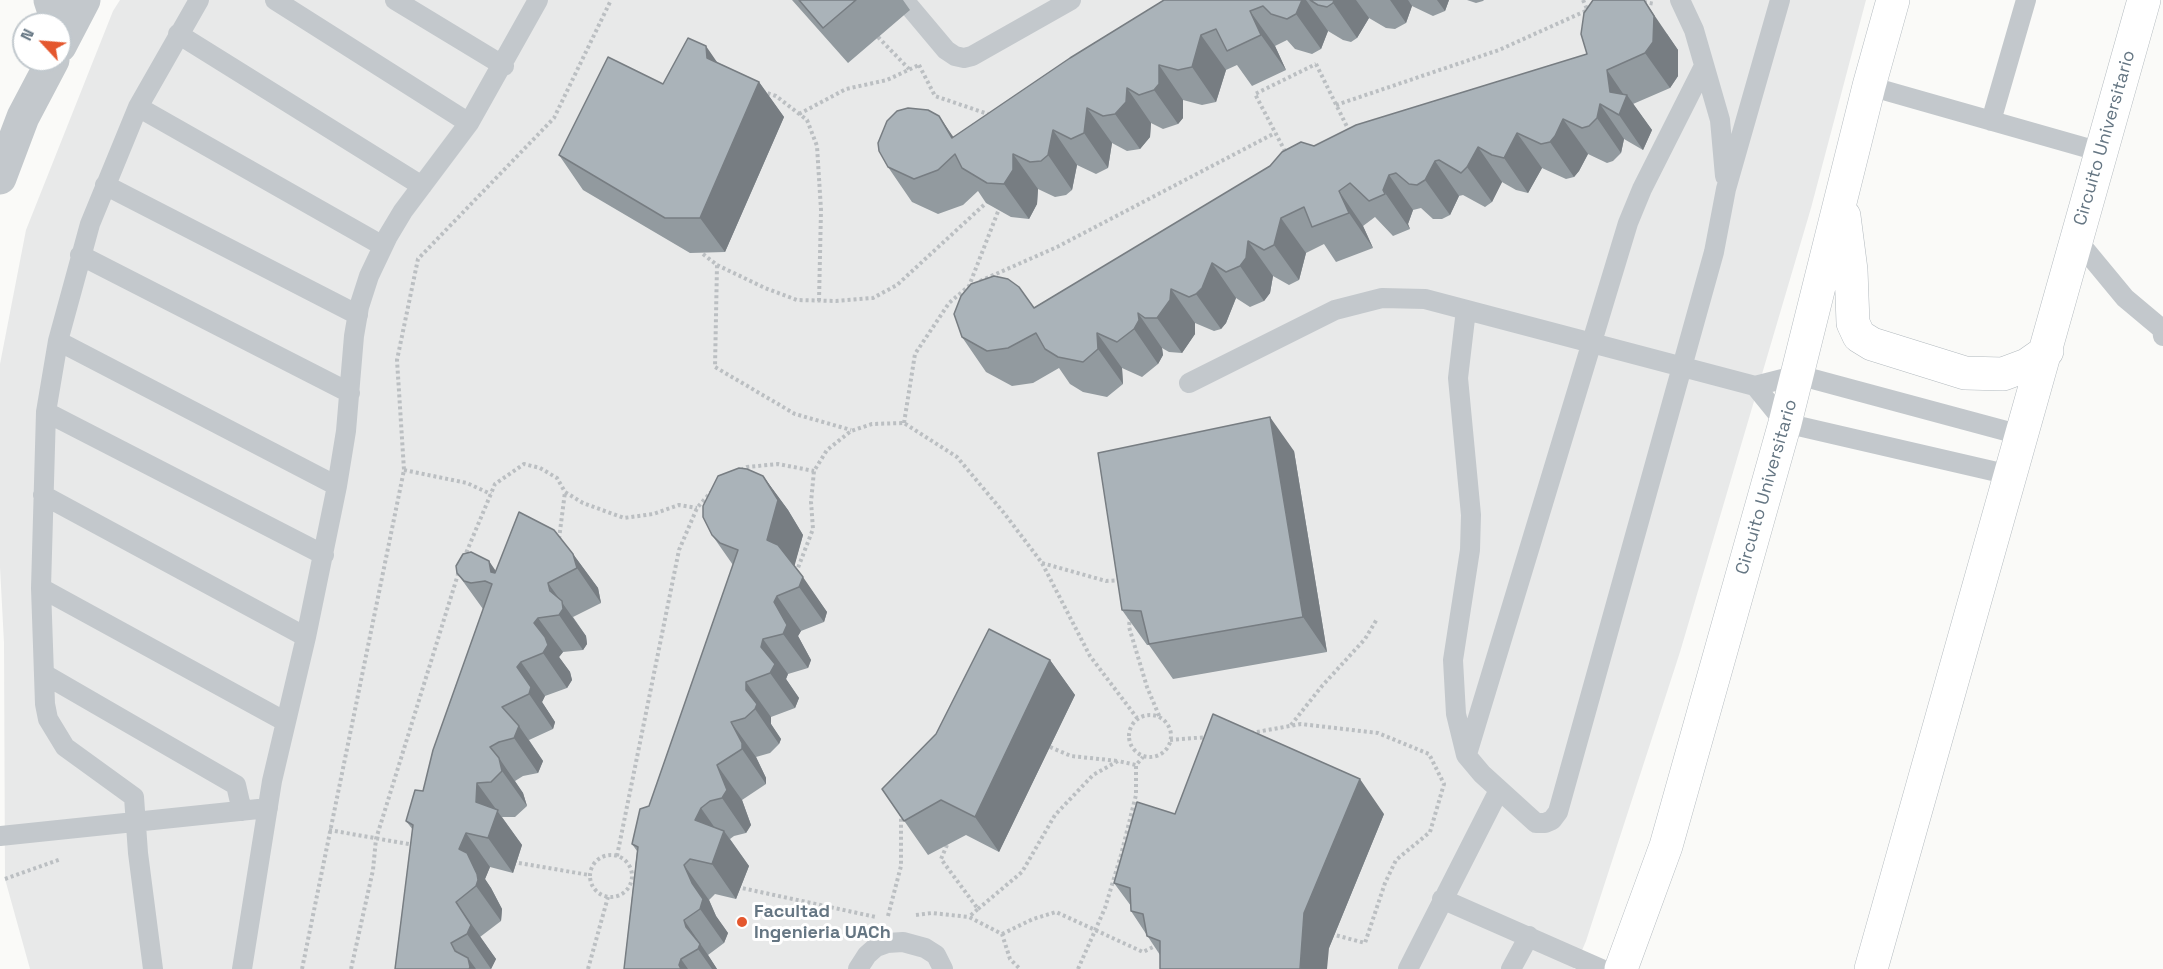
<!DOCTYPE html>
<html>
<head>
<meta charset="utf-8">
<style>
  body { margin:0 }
  #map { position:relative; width:2163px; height:969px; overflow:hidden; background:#fafaf8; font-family:"Space Grotesk",sans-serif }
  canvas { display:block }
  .north { position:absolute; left:12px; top:12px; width:60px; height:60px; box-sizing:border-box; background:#fff; border:2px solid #c1c8cd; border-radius:50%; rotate:296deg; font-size:16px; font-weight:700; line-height:24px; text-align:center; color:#657683 }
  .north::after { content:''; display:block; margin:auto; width:21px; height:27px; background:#e4572e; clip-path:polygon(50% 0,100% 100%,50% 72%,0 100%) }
</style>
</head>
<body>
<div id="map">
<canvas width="2163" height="969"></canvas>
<div class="north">N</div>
</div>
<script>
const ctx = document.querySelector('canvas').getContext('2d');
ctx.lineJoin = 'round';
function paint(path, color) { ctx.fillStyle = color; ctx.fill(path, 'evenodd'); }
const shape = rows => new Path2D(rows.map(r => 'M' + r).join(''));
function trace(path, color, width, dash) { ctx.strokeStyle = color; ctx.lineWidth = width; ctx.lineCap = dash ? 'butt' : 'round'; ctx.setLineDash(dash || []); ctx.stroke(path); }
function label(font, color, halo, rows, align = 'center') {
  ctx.font = font + ' "Space Grotesk",sans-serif'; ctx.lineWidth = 6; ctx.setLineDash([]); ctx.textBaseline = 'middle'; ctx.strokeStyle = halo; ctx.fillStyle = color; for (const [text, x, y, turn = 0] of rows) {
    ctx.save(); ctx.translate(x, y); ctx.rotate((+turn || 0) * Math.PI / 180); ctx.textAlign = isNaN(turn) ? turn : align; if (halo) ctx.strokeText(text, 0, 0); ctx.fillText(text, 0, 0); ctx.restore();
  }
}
const built = shape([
  [120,0,1866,0,1811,208,1680,652,1586,941,1574,969,30,969,5,879,4,643,0,567,0,364,26,230,113,11]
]);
const path = shape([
  [1583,0,1587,9],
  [1632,0,1655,4],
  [878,37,909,69],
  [1316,64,1357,147,1298,176,1255,94,1316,64],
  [919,65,935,96,988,114],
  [762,91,776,96,807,120,817,146,821,210,819,301],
  [1336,105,1499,50,1590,9],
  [799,114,846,89,887,80,919,65],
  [703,254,717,265,715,367,795,414,851,430],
  [717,265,765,288,797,300,836,301,873,298,897,285,986,203],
  [980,281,1057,247,1275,133],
  [904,423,915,354,949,303,969,286,999,209],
  [404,470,467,483,491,494],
  [741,470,747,467,778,464,814,471],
  [559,539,565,492],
  [464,558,495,484,524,464,540,468,557,478,565,492,583,503,624,518,653,514,679,505,697,508],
  [1042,563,1106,581,1122,580],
  [796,573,813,529,811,502,814,471,827,450,851,431,872,424,904,423,957,457,1004,513,1042,563,1090,656,1137,718],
  [1130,616,1129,627,1147,687,1160,718],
  '1129 736a21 21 0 1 1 42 0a21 21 0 1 1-42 0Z',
  [1291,725,1322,686,1365,639,1377,619],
  [1251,733,1301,724,1378,733,1429,754,1444,784,1430,832,1396,860,1385,883,1365,943,1335,935],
  [1170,740,1208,737],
  [1050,747,1071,756,1118,761],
  [329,830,414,845],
  [947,845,941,859,978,909,969,917],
  '590 876a21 21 0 1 1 42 0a21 21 0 1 1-42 0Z',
  [617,856,679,550,697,508,711,492],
  [513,862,589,875],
  [5,879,61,859],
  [737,887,876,917],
  [978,909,1022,872,1055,815,1093,775,1118,761,1136,765,1143,757],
  [916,915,932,913,969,917,1002,934,1010,959,1020,969],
  [888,916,901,866,901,812],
  [1002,934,1033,919,1056,912,1143,952,1155,946],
  [302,969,404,470,397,360,418,259,554,118,611,0],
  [351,969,373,870,376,839,459,571],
  [588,969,608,897],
  [1078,969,1105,908,1121,855,1136,795,1136,765]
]);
const service = shape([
  [275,0,469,123],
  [395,0,504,66],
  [904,0,946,50,955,56,964,58,972,56,1071,0],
  [1680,0,1694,30,1720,120,1725,176],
  [178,34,422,186],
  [1869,86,2101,152],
  [138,107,383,246],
  [1991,121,2026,0],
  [105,185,358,315],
  [2077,240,2125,298,2162,329,2163,336],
  [80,255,350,393],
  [1466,310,1458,378,1471,515,1470,550,1453,660,1456,714,1466,755,1482,774,1536,823,1545,823,1552,820,1558,812,1714,252,1726,189,1780,0],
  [58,341,337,486],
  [1189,383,1335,310,1382,298,1425,299,1755,386,1798,375,2021,435],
  [1755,386,1785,423,2010,475],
  [46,412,324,555],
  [43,495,306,637],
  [41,588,286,722],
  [44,674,236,785,242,811],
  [1467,754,1628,223,1642,189,1704,66],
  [0,836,268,808],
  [1442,899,1601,969],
  [153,969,138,853,134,797,65,747,48,719,45,704,41,588,46,412,58,341,90,224,138,107,199,0],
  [242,969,272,781,306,637,337,486,346,431,354,336,359,307,369,276,388,236,403,211,469,123,538,0],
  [858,969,867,955,876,947,887,943,903,942,925,948,936,955,943,969],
  [1408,969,1498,792],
  [1511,969,1529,936]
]);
const minor = shape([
  [50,0,58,24],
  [60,46,84,0],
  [0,178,23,117,53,60]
]);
const secondary = shape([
  [1844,216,1851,270,1853,323,1859,336,1872,344,1965,373,2003,374,2027,365,2047,351],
  [1621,969,1666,846,1785,423,1869,86,1893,0],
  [1871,969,2144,0]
]);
const wall = shape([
  [792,0,903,0,910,10,848,63],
  [1164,0,1449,0,1445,11,1433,16,1412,6,1406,23,1395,29,1386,28,1369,18,1357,38,1351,42,1343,40,1328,31,1321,49,1312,54,1295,49,1287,40,1275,46,1286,70,1252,86,1237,65,1226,70,1216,102,1202,105,1183,100,1183,118,1178,124,1163,129,1151,123,1150,137,1140,149,1127,151,1112,143,1108,168,1096,174,1077,165,1072,190,1066,195,1055,197,1038,189,1037,204,1029,219,1011,217,986,203,978,191,963,205,938,214,912,202,888,167,953,137],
  [1467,0,1484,0,1483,1,1476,3],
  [1667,34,1678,50,1678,76,1670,88,1633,104,1652,130,1643,150,1624,139,1621,153,1613,161,1607,163,1588,154,1579,171,1574,177,1566,179,1542,168,1528,193,1516,190,1502,182,1492,202,1485,207,1463,195,1459,196,1450,215,1442,219,1433,219,1421,208,1413,210,1408,224,1410,229,1393,236,1375,217,1363,226,1373,248,1336,262,1324,244,1306,253,1299,280,1289,285,1273,276,1270,293,1264,301,1250,307,1236,298,1226,323,1221,329,1214,331,1195,323,1195,334,1182,353,1169,352,1162,348,1163,355,1158,364,1142,377,1122,368,1123,384,1107,397,1083,392,1070,384,1059,368,1033,383,1012,386,986,372,962,337,1034,308,1314,146],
  [718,63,759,82,784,117,725,252,690,253,583,190,559,155,663,84],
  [1294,451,1327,652,1173,679,1149,645,1147,645,1122,610],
  [763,476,788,510,803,535,794,566,827,612,824,622,801,631,798,636,811,660,808,668,788,674,786,679,799,698,795,708,771,717,771,724,781,739,779,744,770,753,756,757,766,778,766,784,742,800,751,825,746,833,734,836,730,839,749,866,736,899,715,894,709,900,716,916,728,933,724,943,708,955,717,969,624,969,637,851,632,844,649,806,733,565,712,535],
  [573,554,598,588,601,603,573,617,586,636,587,644,583,650,563,652,559,657,570,672,572,680,567,688,545,696,542,702,555,722,553,729,529,740,543,761,538,773,523,776,515,781,523,793,527,806,515,817,502,817,522,845,513,873,490,867,485,879,491,888,502,909,501,921,480,937,496,959,491,969,395,969,413,830,406,821,423,791,483,609,457,573,496,571],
  [1050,660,1075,695,999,852,966,835,928,855,882,789],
  [1175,814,1384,814,1329,948,1160,955,1131,911,1131,906,1114,883]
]);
const shadedWall = shape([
  [1302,0,1306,0,1328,31,1321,49,1296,14],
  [1334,0,1356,0,1369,18,1357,38,1333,3],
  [1390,0,1408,0,1412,6,1406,23],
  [1437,0,1449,0,1445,11],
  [1644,0,1678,50,1678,76,1670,88,1645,53],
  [1250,11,1275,46,1286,70,1261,35],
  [1201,35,1226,70,1216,102,1192,67],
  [706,46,730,81,707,58],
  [1159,65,1183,100,1183,118,1178,124,1154,90],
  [1607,70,1626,98,1627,95,1652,130,1643,150,1619,115,1610,92],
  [759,82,784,117,725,252,700,218],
  [1127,88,1151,123,1150,137,1140,149,1115,114],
  [1600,104,1624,139,1621,153,1597,118],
  [1087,108,1112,143,1108,168,1084,133],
  [939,116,963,151,952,138],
  [1563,119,1588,154,1579,171,1574,177,1550,142],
  [1053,130,1077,165,1072,190,1048,155],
  [1517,133,1542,168,1528,193,1504,158],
  [1478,147,1502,182,1492,202,1467,167],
  [1013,154,1038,189,1037,204,1029,219,1004,184],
  [1435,161,1459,196,1450,215,1425,180],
  [1389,175,1413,210,1408,224,1410,229,1383,190],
  [1339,191,1363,226,1373,248,1349,213],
  [1281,218,1306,253,1299,280,1274,245],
  [1248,241,1273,276,1270,293,1264,301,1240,266],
  [1212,263,1236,298,1226,323,1221,329,1196,294],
  [1171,289,1195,323,1195,334,1182,353,1157,318],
  [1138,313,1162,348,1163,355,1158,364,1134,329],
  [1097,333,1122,368,1123,384,1098,349],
  [1270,417,1294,451,1327,652,1303,617],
  [763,476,788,510,803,535,792,575,767,540],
  [573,554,598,588,601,603,577,568],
  [489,561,513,596,491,572],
  [803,577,827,612,824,622,799,587],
  [548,583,586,636,587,644,583,650,559,615],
  [777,596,801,631,798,636,811,660,808,668,783,634,774,602],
  [538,618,563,652,559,657,570,672,572,680,567,688,543,653,534,623],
  [763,639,788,674,786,679,799,698,795,708,770,673,761,647],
  [1050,660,1075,695,999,852,975,817],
  [521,662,545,696,542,702,555,722,553,729,529,694,517,667],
  [746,682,771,717,771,724,781,739,779,744,755,709,746,690],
  [731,722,756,757,766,778,766,784,742,749],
  [519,726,543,761,538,773,514,738],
  [499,758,523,793,527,806,502,771],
  [717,765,742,800,751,825,746,833,722,798],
  [1360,779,1384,814,1329,948,1327,969,1300,969,1304,913],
  [477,783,522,845,513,873,488,838,476,802],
  [701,808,722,838,724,831,749,866,736,899,712,864,695,820],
  [466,833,490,867,485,879,491,888,502,909,501,921,476,886,459,849],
  [684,865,709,900,716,916,728,933,724,943,700,909,692,883],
  [456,902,496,959,491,969,467,934],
  [684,920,708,955,717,969,712,969,698,949,686,927],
  [451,943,469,969,468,958,476,969,468,969],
  [681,959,688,969,681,969,679,965]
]);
const building = shape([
  [799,0,856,0,823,28,799,0],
  [1164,0,1302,0,1296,14,1287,19,1271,14,1263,6,1250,11,1261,35,1227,51,1216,29,1201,35,1192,67,1178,70,1159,65,1159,84,1154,90,1139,95,1127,88,1126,102,1115,114,1103,116,1087,108,1084,133,1071,139,1053,130,1048,155,1041,161,1030,162,1013,154,1013,170,1004,184,987,183,962,168,955,154,938,170,914,179,888,167,879,151,878,143,887,121,897,111,908,108,928,110,939,116,952,138,1070,58,1164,0],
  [1310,0,1334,0,1333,3,1327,7,1318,5,1310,0],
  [1593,0,1644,0,1654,16,1653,42,1645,53,1607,70,1610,92,1627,95,1619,115,1600,104,1597,118,1589,126,1582,128,1563,119,1555,136,1550,142,1541,144,1517,133,1504,158,1492,155,1478,147,1467,167,1461,173,1439,160,1435,161,1425,180,1417,185,1409,184,1396,173,1389,175,1383,190,1385,194,1369,201,1350,183,1339,191,1349,213,1312,227,1304,207,1281,218,1274,245,1264,250,1248,241,1246,258,1240,266,1226,272,1212,263,1202,288,1196,294,1189,297,1171,289,1170,300,1157,318,1145,318,1138,313,1139,320,1134,329,1117,342,1097,333,1098,349,1083,362,1058,357,1045,349,1036,333,1008,348,987,351,962,337,954,314,961,296,971,284,994,276,1008,279,1019,287,1034,308,1270,166,1282,152,1301,142,1314,146,1356,125,1587,54,1581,34,1584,13,1593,0],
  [688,38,706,46,707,58,759,82,700,218,665,218,559,155,608,57,663,84,688,38],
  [1270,417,1303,617,1149,644,1141,611,1122,610,1098,453,1270,417],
  [739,468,747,469,763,476,778,500,767,540,778,545,803,577,799,587,777,596,774,602,787,625,783,634,763,639,761,647,775,664,770,673,746,682,746,690,757,704,755,709,745,718,731,722,742,743,742,749,717,765,727,790,722,798,710,801,701,808,695,820,724,831,712,864,690,859,684,865,692,883,703,899,700,909,684,920,686,927,700,944,698,949,681,959,679,965,681,969,624,969,638,847,632,844,640,809,649,806,738,550,720,543,712,535,703,517,703,506,718,476,739,468],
  [519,512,554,530,573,554,577,568,548,583,550,591,562,601,563,609,559,615,538,618,534,623,545,637,548,645,543,653,521,662,517,667,531,687,529,694,502,707,519,726,514,738,499,742,490,747,499,758,502,771,491,782,477,783,476,802,498,810,488,838,466,833,459,849,467,853,477,874,478,880,476,886,456,902,471,925,467,934,451,943,455,951,468,958,470,967,469,969,395,969,413,825,406,821,415,790,423,791,433,750,492,584,485,581,471,583,464,581,457,573,456,566,463,554,471,552,489,561,491,572,495,573,519,512],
  [989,629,1050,660,975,817,941,800,904,821,882,789,936,734,989,629],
  [1213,714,1360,779,1304,913,1300,969,1160,969,1160,941,1147,936,1143,914,1131,911,1130,888,1114,883,1137,802,1175,814,1213,714]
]);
const markers = [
  [742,922,6,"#e4572e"]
];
const streetNames = [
  ["Circuito Universitario",2105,138,-74],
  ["Circuito Universitario",1767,487,-74]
];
const poiNames = [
  ["Facultad",754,912],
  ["Ingenieria UACh",754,933]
];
paint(built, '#e8e9e9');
trace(secondary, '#b3babf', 34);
trace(path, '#bbbfc2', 4, [3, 3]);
trace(service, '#c3c8cc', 20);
trace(minor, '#c3c8cc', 33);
trace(secondary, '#fff', 33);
paint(wall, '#929a9f');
paint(shadedWall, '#777d82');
paint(building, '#aab3b9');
trace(building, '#777d82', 1.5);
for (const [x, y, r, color] of markers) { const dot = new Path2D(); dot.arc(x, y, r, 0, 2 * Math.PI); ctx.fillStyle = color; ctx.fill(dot); trace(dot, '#fff', 2); }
label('18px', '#657683', '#fff', streetNames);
label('bold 18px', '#657683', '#fff', poiNames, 'left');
</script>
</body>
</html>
